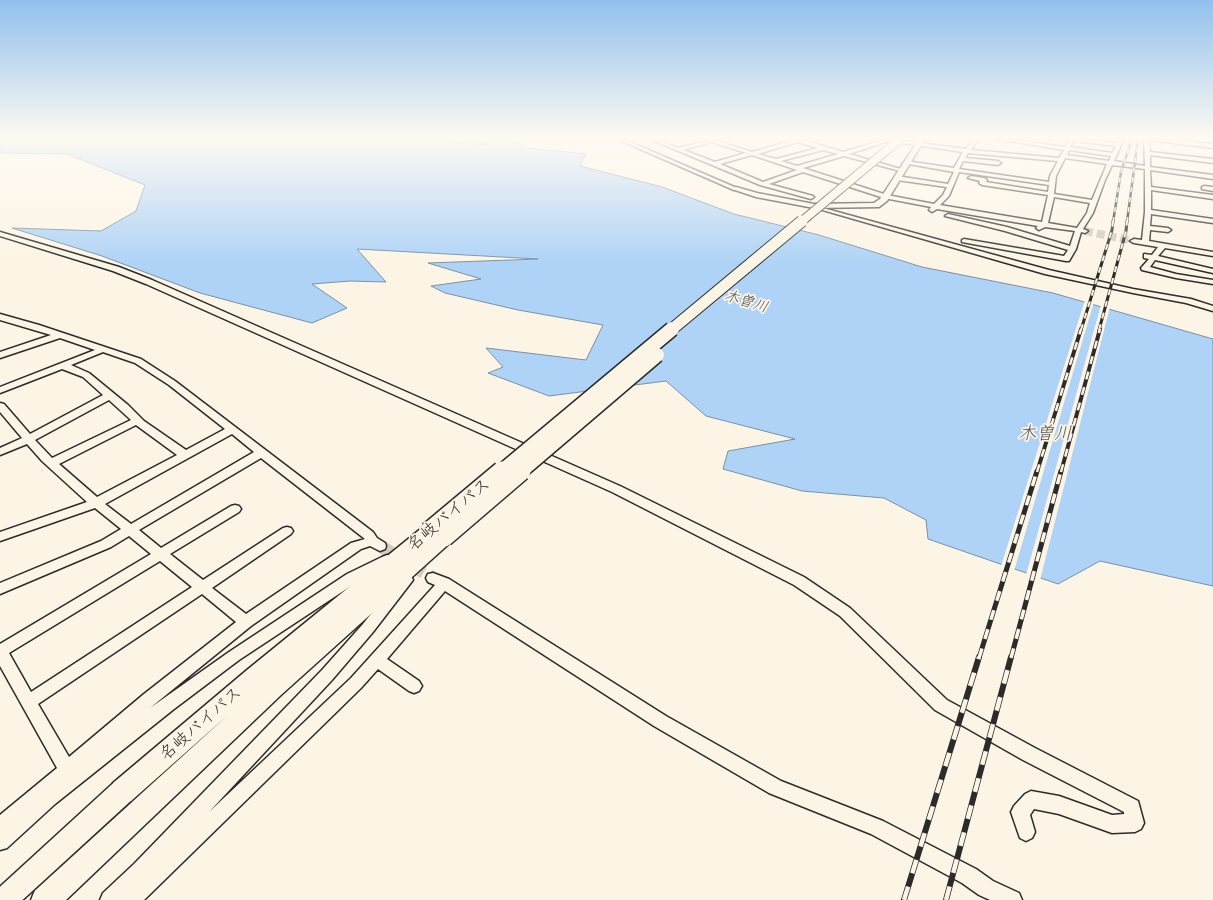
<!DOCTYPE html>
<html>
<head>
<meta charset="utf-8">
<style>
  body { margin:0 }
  canvas { display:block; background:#fcf5e5 }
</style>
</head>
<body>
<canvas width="1213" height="900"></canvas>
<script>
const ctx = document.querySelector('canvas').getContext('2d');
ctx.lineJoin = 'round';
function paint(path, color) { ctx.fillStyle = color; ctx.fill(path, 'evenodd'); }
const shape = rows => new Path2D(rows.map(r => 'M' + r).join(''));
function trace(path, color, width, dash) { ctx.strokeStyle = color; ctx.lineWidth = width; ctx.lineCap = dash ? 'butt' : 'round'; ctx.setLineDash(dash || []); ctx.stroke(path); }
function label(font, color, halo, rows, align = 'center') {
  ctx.font = font + ' Caveat,"Klee One",sans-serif'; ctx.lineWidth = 3.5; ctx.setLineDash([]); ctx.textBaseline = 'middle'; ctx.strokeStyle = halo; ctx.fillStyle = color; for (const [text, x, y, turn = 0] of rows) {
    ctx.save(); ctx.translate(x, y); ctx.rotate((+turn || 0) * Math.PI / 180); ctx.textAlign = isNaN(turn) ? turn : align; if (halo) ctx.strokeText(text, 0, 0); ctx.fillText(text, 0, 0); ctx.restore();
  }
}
const water = shape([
  [0,139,348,140,424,139,487,145,475,140,478,139,510,139,527,148,586,154,580,166,662,187,734,214,819,235,922,267,1053,293,1213,339,1213,586,1100,561,1058,584,928,539,926,520,884,498,802,491,723,469,728,451,795,439,706,416,666,381,549,396,488,373,503,367,486,348,586,360,603,325,518,310,445,293,431,286,481,279,428,263,538,259,357,249,386,282,350,281,312,284,347,308,312,323,200,293,102,256,12,228,101,231,136,211,145,185,67,154,0,153,0,139]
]);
const pier = shape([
  [1085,300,1094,302,1014,571,1001,566],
  [1101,305,1110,307,1040,580,1026,575]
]);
const minorTunnelFar1 = shape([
  [1085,231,1134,241]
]);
const minorTunnel = shape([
  [380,546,433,578]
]);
const minor = shape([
  [617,139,623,139,739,189,734,190,617,139],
  [650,139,656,139,678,148,707,141,705,139,716,139,717,141,752,152,793,140,791,139,801,139,843,152,883,140,882,139,894,139,911,142,966,149,974,139,978,139,971,150,1059,158,1064,150,997,139,1008,139,1065,147,1070,139,1083,139,1117,143,1120,139,1124,139,1114,161,1145,166,1144,139,1149,139,1150,152,1213,159,1213,163,1150,155,1150,167,1213,175,1213,179,1150,170,1151,187,1213,195,1213,199,1151,190,1151,210,1213,219,1213,223,1151,214,1150,226,1168,228,1171,230,1168,232,1150,230,1149,241,1213,252,1213,256,1165,248,1158,256,1213,269,1213,273,1155,260,1150,267,1176,274,1213,280,1213,284,1176,278,1142,270,1141,268,1149,259,1144,258,1144,254,1152,255,1158,247,1134,243,1130,241,1134,239,1142,240,1145,212,1145,169,1112,165,1105,180,1093,213,1083,229,1088,231,1085,233,1081,232,1076,249,1069,261,1066,261,962,242,962,240,964,239,1064,256,1068,250,1005,231,945,216,948,214,1007,227,1070,246,1075,231,1045,227,1039,230,1036,228,1038,226,937,209,932,212,929,210,931,207,884,198,803,172,769,184,813,196,814,197,811,199,760,185,650,139],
  [1074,140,1075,141,1116,146,1112,153,1070,147,1074,140],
  [889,141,963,152,954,168,906,161,903,163,954,172,948,184,897,176,894,178,897,180,947,187,943,195,934,204,887,195,803,168,844,156,904,172,904,170,849,154,889,141],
  [712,142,746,153,715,162,683,150,712,142],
  [798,142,818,148,776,159,758,154,798,142],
  [823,150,838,154,797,166,781,161,823,150],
  [1069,150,1111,156,1109,161,1067,155,1069,150],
  [968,153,1058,161,1050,176,1049,182,959,169,963,161,998,165,1001,163,998,161,965,158,968,153],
  [752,155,797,170,763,182,720,164,752,155],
  [1065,158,1107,164,1092,200,1054,194,1056,176,1065,158],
  [959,172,1049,185,1048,192,986,182,987,180,984,178,971,176,968,178,980,181,979,183,982,185,1048,195,1042,222,940,205,949,196,959,172],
  [1054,197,1090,203,1087,213,1077,228,1048,223,1054,197],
  [1204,186,1213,187,1213,191,1202,189,1202,187,1204,186],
  [812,205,1049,270,1133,289,1191,299,1213,306,1213,311,1186,303,1133,293,1045,274,812,207,812,205],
  [0,232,119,267,152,280,620,486,804,577,850,608,947,700,1035,748,1138,801,1144,823,1141,829,1135,832,1112,833,1059,814,1034,809,1030,815,1035,832,1032,838,1026,841,1020,838,1011,812,1014,806,1025,794,1031,791,1059,796,1112,815,1124,814,1124,812,1023,760,935,710,840,616,794,585,612,492,146,284,113,271,0,236,0,232],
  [0,314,39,325,141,359,175,381,373,532,377,538,385,543,386,546,385,549,380,551,370,546,361,549,251,626,150,708,229,652,347,574,382,557,387,555,392,557,394,560,392,563,357,582,239,660,174,709,55,804,7,848,0,850,0,815,57,768,0,666,0,644,151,554,129,536,111,547,0,594,0,583,101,541,121,529,95,508,0,541,0,532,87,502,42,461,27,444,0,455,0,448,22,438,0,412,0,403,4,404,30,434,103,395,83,377,62,369,0,393,0,387,95,350,60,338,0,358,0,352,51,335,0,320,0,314],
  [103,352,135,363,169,385,225,429,186,450,144,421,128,405,89,373,71,365,103,352],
  [109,400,131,420,52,458,35,440,109,400],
  [136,425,177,455,97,497,59,464,136,425],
  [232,434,254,452,131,524,105,504,232,434],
  [261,458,365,539,351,543,246,614,212,588,291,534,293,531,291,528,287,527,283,528,203,580,170,554,239,512,241,509,239,506,235,505,231,506,161,548,139,530,261,458],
  [160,561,192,587,31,692,9,653,160,561],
  [202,594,236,622,144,694,69,757,38,704,202,594],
  [433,573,449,579,666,716,781,781,883,821,976,869,993,881,1019,893,1022,900,990,900,979,895,962,883,871,834,769,793,654,726,445,591,387,659,419,681,422,686,419,691,414,693,409,691,378,669,361,688,144,900,100,900,103,893,134,864,322,670,363,624,401,576,406,575,411,576,413,580,373,632,332,680,209,812,351,678,435,585,428,582,426,578,428,574,433,573]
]);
const major = shape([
  [919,139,925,139,887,201,879,207,814,208,756,197,732,189,736,187,757,193,814,204,874,203,880,199,919,139],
  [1152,139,1168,139,1213,144,1213,148,1155,141,1152,139]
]);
const highway = shape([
  [429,526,435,527,438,532,444,530,451,532,453,537,451,542,281,695,66,900,31,900,35,890,228,715,131,801,122,804,113,801,109,792,113,783,247,670,423,527,429,526]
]);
const railFar4 = shape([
  [1113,222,1121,172,1132,139],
  [1127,222,1138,139]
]);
const railFar3 = shape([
  [1081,330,1112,230,1113,221],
  [1099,330,1126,231,1127,221]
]);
const railFar2 = shape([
  [1037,472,1081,329],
  [1061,472,1100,329]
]);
const railFar1 = shape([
  [979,658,1037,471],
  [1011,658,1061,471]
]);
const rail = shape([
  [904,900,979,657],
  [946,900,1011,657]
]);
const highwayBridgeFar4 = shape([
  [801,222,900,139]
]);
const highwayBridgeFar3 = shape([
  [671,330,802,221]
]);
const highwayBridgeFar2 = shape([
  [501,472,672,329],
  [520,472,657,355]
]);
const highwayBridgeFar1 = shape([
  [429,532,502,471],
  [444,537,521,471]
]);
const highwayBridge = shape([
  [4,900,122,792]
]);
const farWaternames = [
  ["木曽川",746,302,17]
];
const streetNames = [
  ["名岐バイパス",449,515,-40],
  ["名岐バイパス",201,724,-41]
];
const waterNames = [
  ["木曽川",1045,434]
];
paint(water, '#aed3f7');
trace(water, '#7a90a5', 1);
paint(pier, '#fcf5e5');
trace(minorTunnelFar1, '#d2cdc0', 8, [8, 4]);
trace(minorTunnel, '#d2cdc0', 13, [13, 6]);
trace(minor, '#2b2b2b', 3);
trace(major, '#2b2b2b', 3);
trace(highway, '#2b2b2b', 3);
paint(minor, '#fcf5e5');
paint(major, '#fcf5e5');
paint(highway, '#fcf5e5');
trace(railFar4, '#2b2b2b', 2.5);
trace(railFar3, '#2b2b2b', 3);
trace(railFar2, '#2b2b2b', 4);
trace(railFar1, '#2b2b2b', 5);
trace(rail, '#2b2b2b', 6);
trace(railFar4, '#fcf5e5', 1.5, [5]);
trace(railFar3, '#fcf5e5', 2, [6]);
trace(railFar2, '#fcf5e5', 2.5, [8]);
trace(railFar1, '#fcf5e5', 3.5, [10]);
trace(rail, '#fcf5e5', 4.5, [14]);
trace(highwayBridgeFar4, '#2b2b2b', 10, []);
trace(highwayBridgeFar3, '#2b2b2b', 13, []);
trace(highwayBridgeFar2, '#2b2b2b', 17, []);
trace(highwayBridgeFar1, '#2b2b2b', 22, []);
trace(highwayBridge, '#2b2b2b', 28, []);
trace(highwayBridgeFar4, '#fcf5e5', 8);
trace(highwayBridgeFar3, '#fcf5e5', 11);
trace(highwayBridgeFar2, '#fcf5e5', 14);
trace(highwayBridgeFar1, '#fcf5e5', 19);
trace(highwayBridge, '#fcf5e5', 25);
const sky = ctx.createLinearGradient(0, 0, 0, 265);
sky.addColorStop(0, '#91c0ee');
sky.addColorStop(0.52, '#fefaf3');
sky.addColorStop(1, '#fefaf300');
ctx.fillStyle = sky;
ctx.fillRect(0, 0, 1213, 265);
label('italic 15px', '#4c555e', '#fcf5e5', farWaternames);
label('17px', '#2b2b2b', '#fcf5e5', streetNames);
label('italic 18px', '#4c555e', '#fcf5e5', waterNames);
</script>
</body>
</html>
